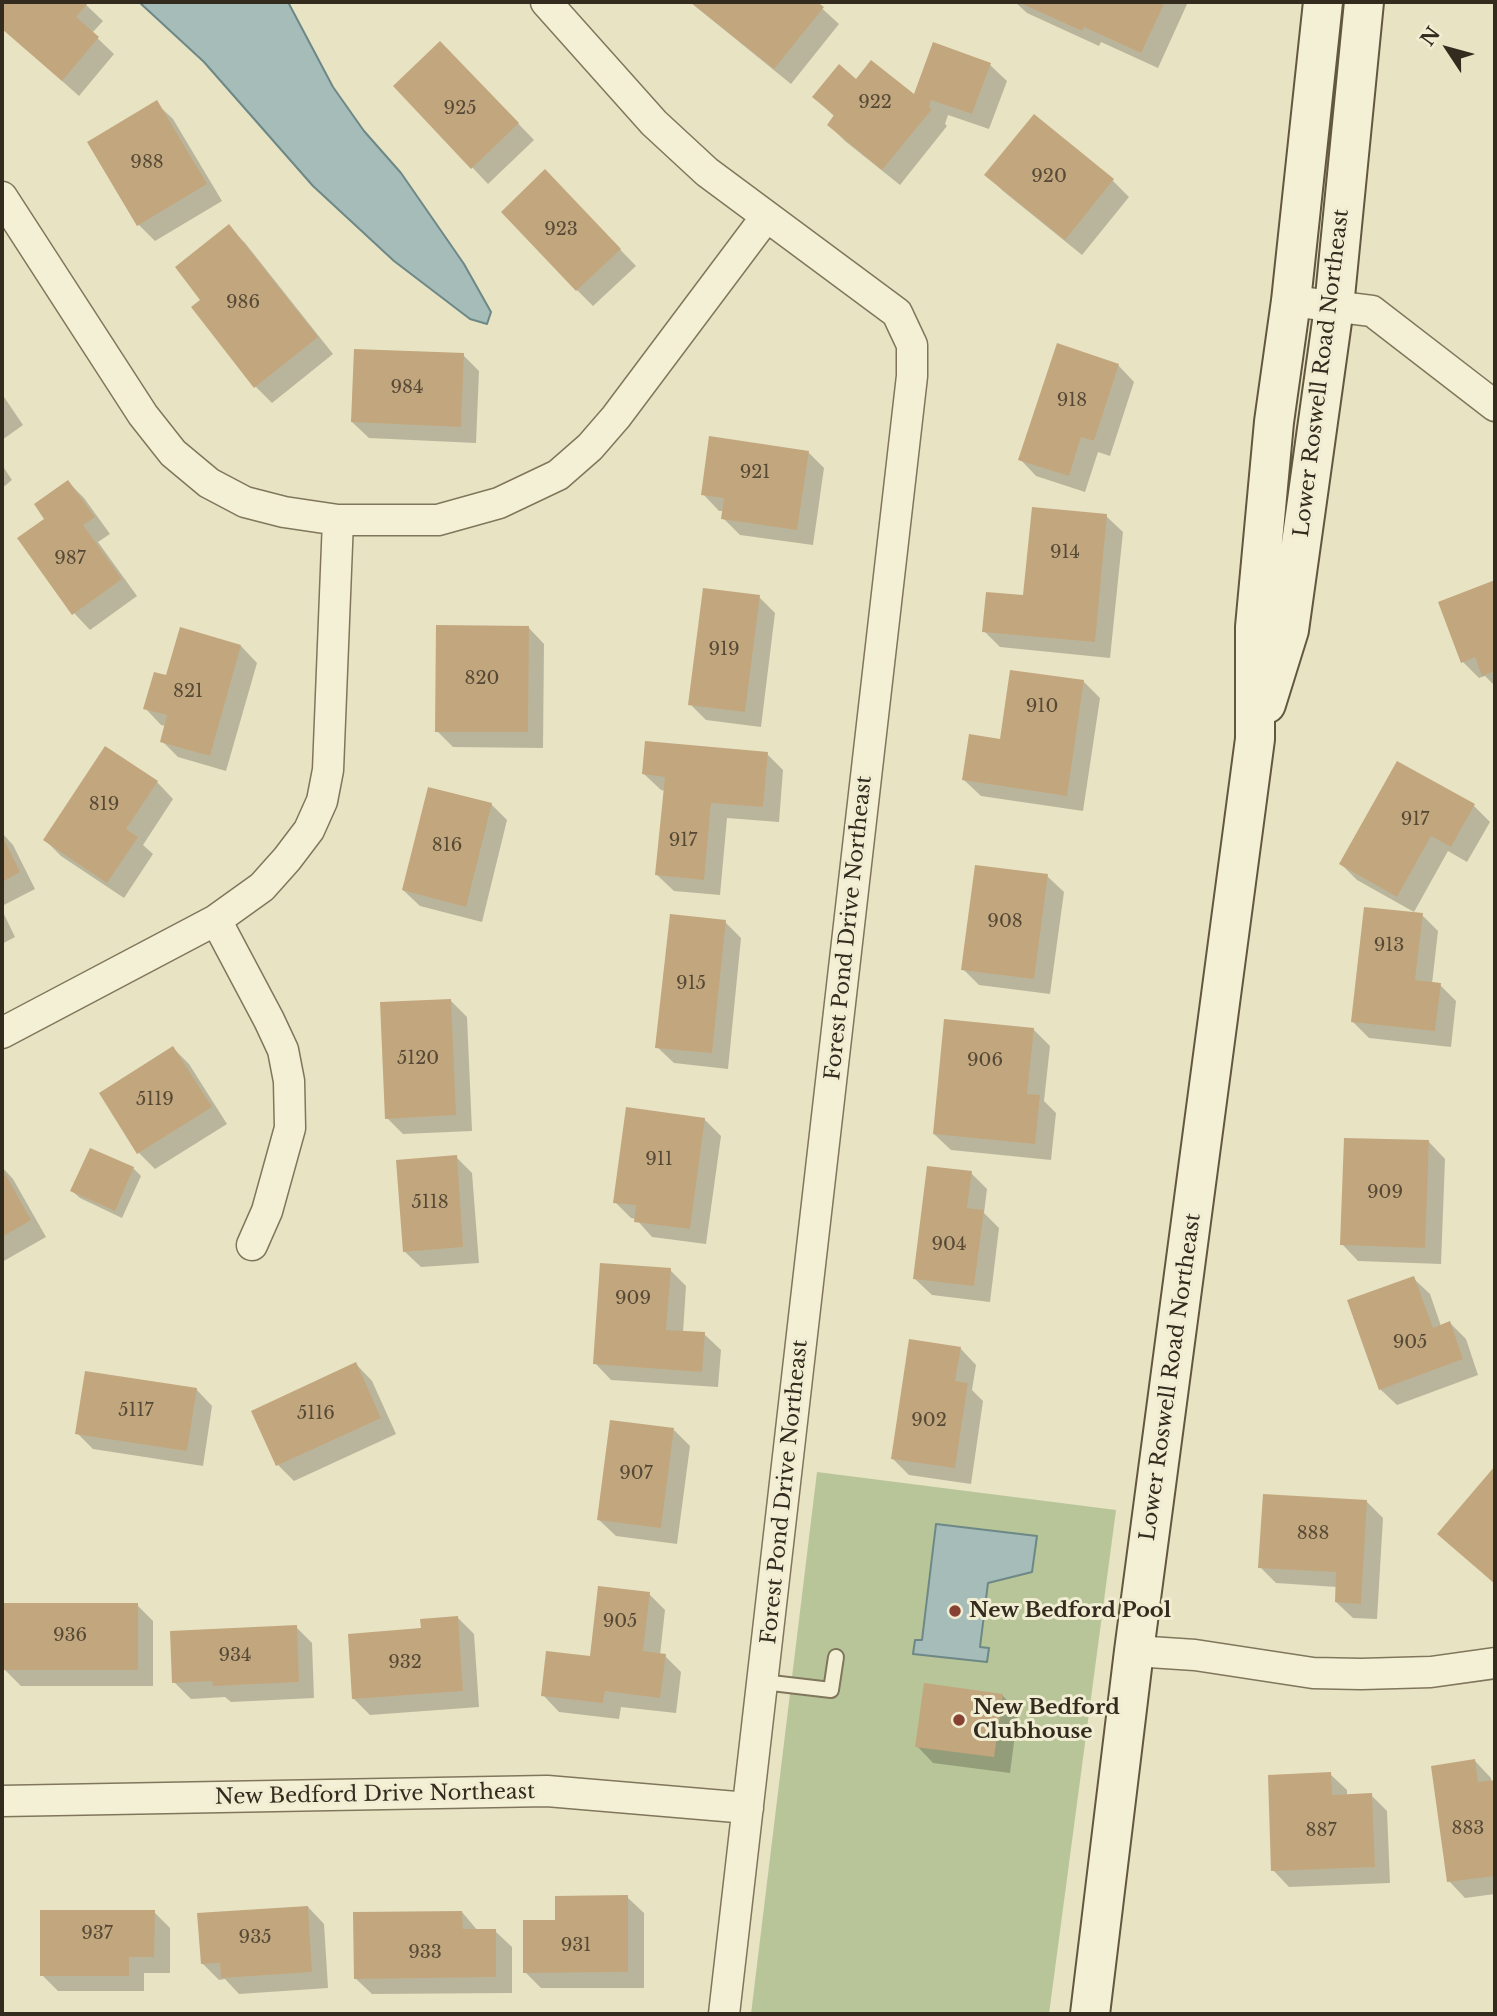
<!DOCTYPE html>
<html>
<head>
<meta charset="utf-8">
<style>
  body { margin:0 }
  #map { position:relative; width:1497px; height:2016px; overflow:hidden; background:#e8e3c3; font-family:"Libre Baskerville",serif }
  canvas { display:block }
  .frame { position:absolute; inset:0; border:4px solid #322b1e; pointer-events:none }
  .north { position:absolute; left:1413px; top:14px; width:70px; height:70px; -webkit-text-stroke:5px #f0edd2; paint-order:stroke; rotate:306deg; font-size:19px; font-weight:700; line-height:28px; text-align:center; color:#322b1e }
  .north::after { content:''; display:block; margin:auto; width:24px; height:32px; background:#322b1e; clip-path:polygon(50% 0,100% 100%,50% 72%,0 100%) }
</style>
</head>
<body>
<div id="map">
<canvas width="1497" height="2016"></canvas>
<div class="frame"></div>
<div class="north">N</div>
</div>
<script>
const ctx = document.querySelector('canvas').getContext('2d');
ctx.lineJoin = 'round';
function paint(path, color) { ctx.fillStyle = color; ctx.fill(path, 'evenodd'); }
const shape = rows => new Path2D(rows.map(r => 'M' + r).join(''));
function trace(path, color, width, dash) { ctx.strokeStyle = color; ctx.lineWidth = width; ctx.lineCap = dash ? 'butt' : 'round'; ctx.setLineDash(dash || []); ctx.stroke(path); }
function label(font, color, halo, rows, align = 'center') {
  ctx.font = font + ' "Libre Baskerville",serif'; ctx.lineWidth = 6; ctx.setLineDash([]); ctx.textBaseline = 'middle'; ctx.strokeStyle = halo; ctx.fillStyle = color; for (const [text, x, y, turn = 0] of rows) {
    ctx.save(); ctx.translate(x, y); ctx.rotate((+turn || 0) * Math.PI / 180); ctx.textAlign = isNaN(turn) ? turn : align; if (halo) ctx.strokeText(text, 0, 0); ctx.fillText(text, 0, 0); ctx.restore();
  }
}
const green = shape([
  [817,1472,1116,1510,1049,2014,751,2014]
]);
const water = shape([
  [139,2,288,2,333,87,364,131,401,173,464,264,491,312,487,324,470,319,394,261,313,186,204,62,139,2],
  [936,1524,1037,1536,1032,1572,988,1583,980,1647,989,1648,987,1662,913,1654,915,1640,922,1640,936,1524]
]);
const shadow = shape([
  [2,2,83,2,103,21,92,33,114,54,79,96,2,28],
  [690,2,815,2,839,24,791,84],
  [1015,2,1188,2,1158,68,1101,42,1099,46,1027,13],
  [457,60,534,140,488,184,395,86],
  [990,65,1007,81,989,129,948,115,945,124,947,126,900,185,845,141,829,125,835,117,814,97,856,82,915,97],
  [156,103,173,119,222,201,155,241,139,225,90,143],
  [1034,116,1113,181,1129,197,1082,255,1003,191,987,175],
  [561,188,636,266,593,306,577,290],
  [229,227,245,243,333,354,272,403,255,386,202,300],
  [463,355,479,371,476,443,369,438,352,422],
  [1118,365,1134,382,1110,456,1098,452,1085,492,1036,476,1020,459],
  [2,394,23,425,2,440],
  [808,452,824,468,813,545,740,535,723,518,724,511,719,511,703,494],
  [2,465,12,480,2,488],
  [68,482,84,498,110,534,98,542,137,596,90,630,74,613,46,519],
  [1106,516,1123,532,1110,658,1000,647,984,631,1025,597],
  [1495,582,1495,686,1485,676,1479,678,1463,662,1440,603],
  [759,597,775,613,761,727,706,720,690,704],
  [528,627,544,644,543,748,453,747,437,731],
  [241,646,257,663,226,771,178,757,162,741,166,726,161,725,145,708,167,677],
  [1084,682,1100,698,1083,811,981,796,964,780,1001,741],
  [106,748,157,782,173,799,143,845,153,854,124,898,61,856,45,840],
  [767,754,783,770,779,822,727,818,720,895,674,891,657,875,666,791,661,790,644,774],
  [1398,763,1474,806,1490,822,1467,862,1448,851,1414,912,1357,880,1341,864],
  [491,804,507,820,482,922,420,906,403,890],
  [2,833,13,845,35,889,2,906],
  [1047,876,1064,892,1050,994,979,985,963,969],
  [2,910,15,937,2,944],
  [1422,915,1438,931,1432,984,1440,985,1456,1001,1451,1047,1369,1038,1353,1022],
  [725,922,741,938,728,1069,674,1063,657,1047],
  [451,1001,467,1017,472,1131,403,1134,387,1118],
  [1033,1029,1050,1046,1044,1101,1056,1113,1051,1160,951,1150,934,1134],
  [173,1048,189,1064,227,1124,155,1169,139,1153],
  [704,1119,721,1136,706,1244,652,1237,636,1219,631,1218,615,1202],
  [1429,1142,1445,1159,1441,1264,1358,1261,1342,1244],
  [456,1157,472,1173,479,1263,421,1267,404,1251],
  [2,1167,13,1179,46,1237,2,1262],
  [133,1168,141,1176,122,1218,80,1198,72,1191],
  [971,1173,987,1189,984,1213,999,1228,990,1302,932,1295,915,1279],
  [670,1270,686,1286,683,1333,704,1334,721,1350,718,1387,611,1380,595,1363],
  [1413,1278,1430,1294,1441,1326,1450,1323,1466,1339,1478,1375,1397,1405,1380,1389],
  [960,1348,976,1365,972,1390,983,1401,971,1484,909,1475,892,1458],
  [356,1364,372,1381,396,1434,294,1481,278,1465],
  [196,1389,212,1406,203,1466,93,1449,77,1433],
  [674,1430,690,1446,677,1544,616,1536,599,1520],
  [1495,1469,1495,1584,1440,1534],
  [1366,1501,1383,1518,1377,1619,1353,1618,1336,1602,1337,1587,1276,1583,1260,1567],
  [649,1594,665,1610,660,1655,665,1656,681,1672,676,1713,621,1707,619,1719,559,1712,543,1695,591,1658],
  [137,1605,153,1621,153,1686,21,1686,4,1669],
  [458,1618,474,1634,479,1707,370,1715,353,1698,423,1630],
  [296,1627,312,1643,314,1698,231,1702,225,1697,191,1699,174,1682],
  [1002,1695,1018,1712,1010,1773,933,1763,917,1746],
  [1475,1761,1491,1778,1491,1782,1495,1782,1495,1894,1465,1898,1449,1881],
  [1330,1774,1347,1790,1347,1796,1371,1795,1387,1811,1390,1883,1289,1887,1273,1870],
  [627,1897,644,1913,644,1988,541,1988,525,1972,556,1922],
  [308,1907,324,1924,328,1988,239,1994,225,1979,219,1980,202,1963],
  [154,1912,170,1928,170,1973,144,1973,144,1991,58,1991,42,1975],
  [462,1912,478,1931,495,1931,512,1947,512,1993,372,1994,355,1978]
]);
const building = shape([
  [2,2,86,2,88,3,76,17,99,37,62,81,2,29],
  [690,2,817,2,824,7,774,69],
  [1018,2,1165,2,1141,53,1084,27,1082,31],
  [440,41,519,123,471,169,393,86],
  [933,42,991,63,972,114,931,100,929,107,932,109,882,170,827,125,834,115,812,97,839,64,856,79,871,60,914,94],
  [157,100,207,184,137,226,87,142],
  [1034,114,1114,179,1065,240,984,175],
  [545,169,621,249,576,291,501,212],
  [229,224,318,337,254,388,191,307,200,300,175,267],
  [1057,343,1119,364,1094,441,1081,437,1069,476,1018,460],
  [354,349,464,353,461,427,351,422],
  [709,436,809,451,797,530,721,519,724,498,701,495],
  [68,480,95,517,83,525,122,579,72,615,17,538,44,519,34,504],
  [1032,507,1107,514,1095,642,982,632,986,592,1023,595],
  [1495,580,1495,671,1482,676,1475,657,1461,663,1438,602],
  [703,588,760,595,745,712,688,705],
  [436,625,529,626,528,732,435,732],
  [180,627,241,645,210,756,160,742,167,715,143,709,154,672,166,675],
  [1010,670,1084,680,1067,796,962,780,969,734,1000,739],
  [645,741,768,752,763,807,711,803,704,880,655,875,665,777,642,774],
  [105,746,158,781,126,829,138,837,107,883,43,840],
  [1397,761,1475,804,1451,847,1431,836,1397,897,1339,864],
  [428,787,492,803,466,907,402,890],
  [2,835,20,872,2,882],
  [975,865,1048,874,1034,979,961,970],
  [1364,907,1423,913,1415,980,1441,983,1435,1031,1351,1022],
  [670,914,726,920,712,1053,655,1048],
  [451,999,456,1115,385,1119,380,1002],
  [944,1019,1034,1028,1027,1094,1040,1095,1035,1144,933,1134],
  [173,1046,212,1107,137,1154,99,1093],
  [626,1107,705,1118,690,1229,634,1222,636,1205,613,1203],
  [1344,1138,1429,1140,1425,1248,1340,1245],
  [90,1148,134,1167,115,1211,70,1191],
  [457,1155,463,1247,403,1252,396,1160],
  [927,1166,972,1171,967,1208,984,1210,974,1286,913,1279],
  [2,1168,31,1220,2,1237],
  [600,1263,671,1268,666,1330,705,1332,702,1372,593,1364],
  [1414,1276,1433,1328,1450,1321,1463,1359,1379,1390,1347,1300],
  [909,1339,961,1347,955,1381,968,1383,955,1468,891,1459],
  [356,1362,381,1418,276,1466,251,1411],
  [85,1371,197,1388,187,1451,75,1434],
  [610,1420,674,1428,661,1528,597,1520],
  [1495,1466,1495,1582,1494,1583,1437,1534],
  [1263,1494,1367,1500,1361,1604,1335,1602,1336,1572,1258,1568],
  [598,1586,650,1592,643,1651,666,1654,660,1698,605,1691,603,1703,541,1696,546,1651,590,1656],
  [3,1603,138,1603,138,1670,2,1670],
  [458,1616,463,1691,352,1699,348,1634,421,1628,420,1619],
  [297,1625,299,1682,213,1686,212,1681,172,1683,170,1631],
  [924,1683,1003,1694,994,1757,915,1747],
  [1475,1759,1478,1782,1495,1780,1495,1876,1447,1882,1431,1766],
  [1331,1772,1332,1795,1372,1793,1375,1867,1271,1871,1268,1775],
  [628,1895,628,1972,523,1973,523,1920,555,1920,555,1896],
  [308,1906,312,1972,221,1978,220,1963,201,1964,197,1913],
  [40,1910,155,1910,154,1957,129,1957,129,1976,40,1976],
  [462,1911,463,1929,496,1929,496,1977,354,1979,353,1912]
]);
const lane = shape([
  [763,1682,831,1690,836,1657]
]);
const street = shape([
  [546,2,654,123,707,172,897,313,912,345,912,376,724,2014],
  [2,197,143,415,173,453,209,483,245,502,284,512,338,520,438,520,499,503,558,475,590,447,616,417,766,217],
  [1291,301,1372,311,1495,406],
  [216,920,269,1020,283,1050,289,1081,290,1128,267,1211,252,1245],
  [2,1033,216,920,262,887,287,859,309,830,322,801,328,770,338,520],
  [1134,1651,1195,1655,1313,1673,1361,1674,1431,1672,1495,1663],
  [2,1801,547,1791,748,1808]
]);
const secondary = shape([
  [1266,704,1289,630,1334,307,1364,2],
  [1090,2014,1134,1651,1255,739,1255,627,1274,422,1291,301,1323,2]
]);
const markers = [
  [955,1611,7,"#884233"],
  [959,1720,7,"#884233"]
];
const numberNames = [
  ["922",875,103],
  ["925",460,109],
  ["988",147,163],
  ["920",1049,177],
  ["923",561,230],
  ["986",243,303],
  ["984",407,388],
  ["918",1072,401],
  ["921",755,473],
  ["914",1065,553],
  ["987",70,559],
  ["919",724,650],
  ["820",482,679],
  ["821",188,692],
  ["910",1042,707],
  ["819",104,805],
  ["917",1415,820],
  ["917",683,841],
  ["816",447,846],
  ["908",1005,922],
  ["913",1389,946],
  ["915",691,984],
  ["5120",418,1059],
  ["906",985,1061],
  ["5119",155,1100],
  ["911",659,1160],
  ["909",1385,1193],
  ["5118",430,1203],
  ["904",949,1245],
  ["909",633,1299],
  ["905",1410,1343],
  ["5117",136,1411],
  ["5116",316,1414],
  ["902",929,1421],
  ["907",636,1474],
  ["888",1313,1534],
  ["905",620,1622],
  ["936",70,1636],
  ["934",235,1656],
  ["932",405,1663],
  ["883",1468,1829],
  ["887",1321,1831],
  ["937",97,1934],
  ["935",255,1938],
  ["931",576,1946],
  ["933",425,1953]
];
const streetNames = [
  ["Lower Roswell Road Northeast",1322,373,-83],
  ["Forest Pond Drive Northeast",849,928,-84],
  ["Lower Roswell Road Northeast",1171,1377,-82],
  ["Forest Pond Drive Northeast",785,1492,-84],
  ["New Bedford Drive Northeast",375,1795,-1]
];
const poiNames = [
  ["New Bedford Pool",969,1611],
  ["New Bedford",973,1708],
  ["Clubhouse",973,1732]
];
paint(green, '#b8c599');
paint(water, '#a5bcb9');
trace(water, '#6d8886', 2);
paint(shadow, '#0003');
paint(building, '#c2a67e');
trace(lane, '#80765c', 18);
trace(street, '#80765c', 33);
trace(secondary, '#62573f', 42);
trace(lane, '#f4f0d5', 14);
trace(street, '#f4f0d5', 30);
trace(secondary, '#f4f0d5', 38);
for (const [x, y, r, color] of markers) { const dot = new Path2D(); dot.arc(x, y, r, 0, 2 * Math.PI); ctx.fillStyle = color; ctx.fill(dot); trace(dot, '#f0edd2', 2.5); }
label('18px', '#564a36', null, numberNames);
label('21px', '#322b1e', '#f0edd2', streetNames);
label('bold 21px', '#322b1e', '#f0edd2', poiNames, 'left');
</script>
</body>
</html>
